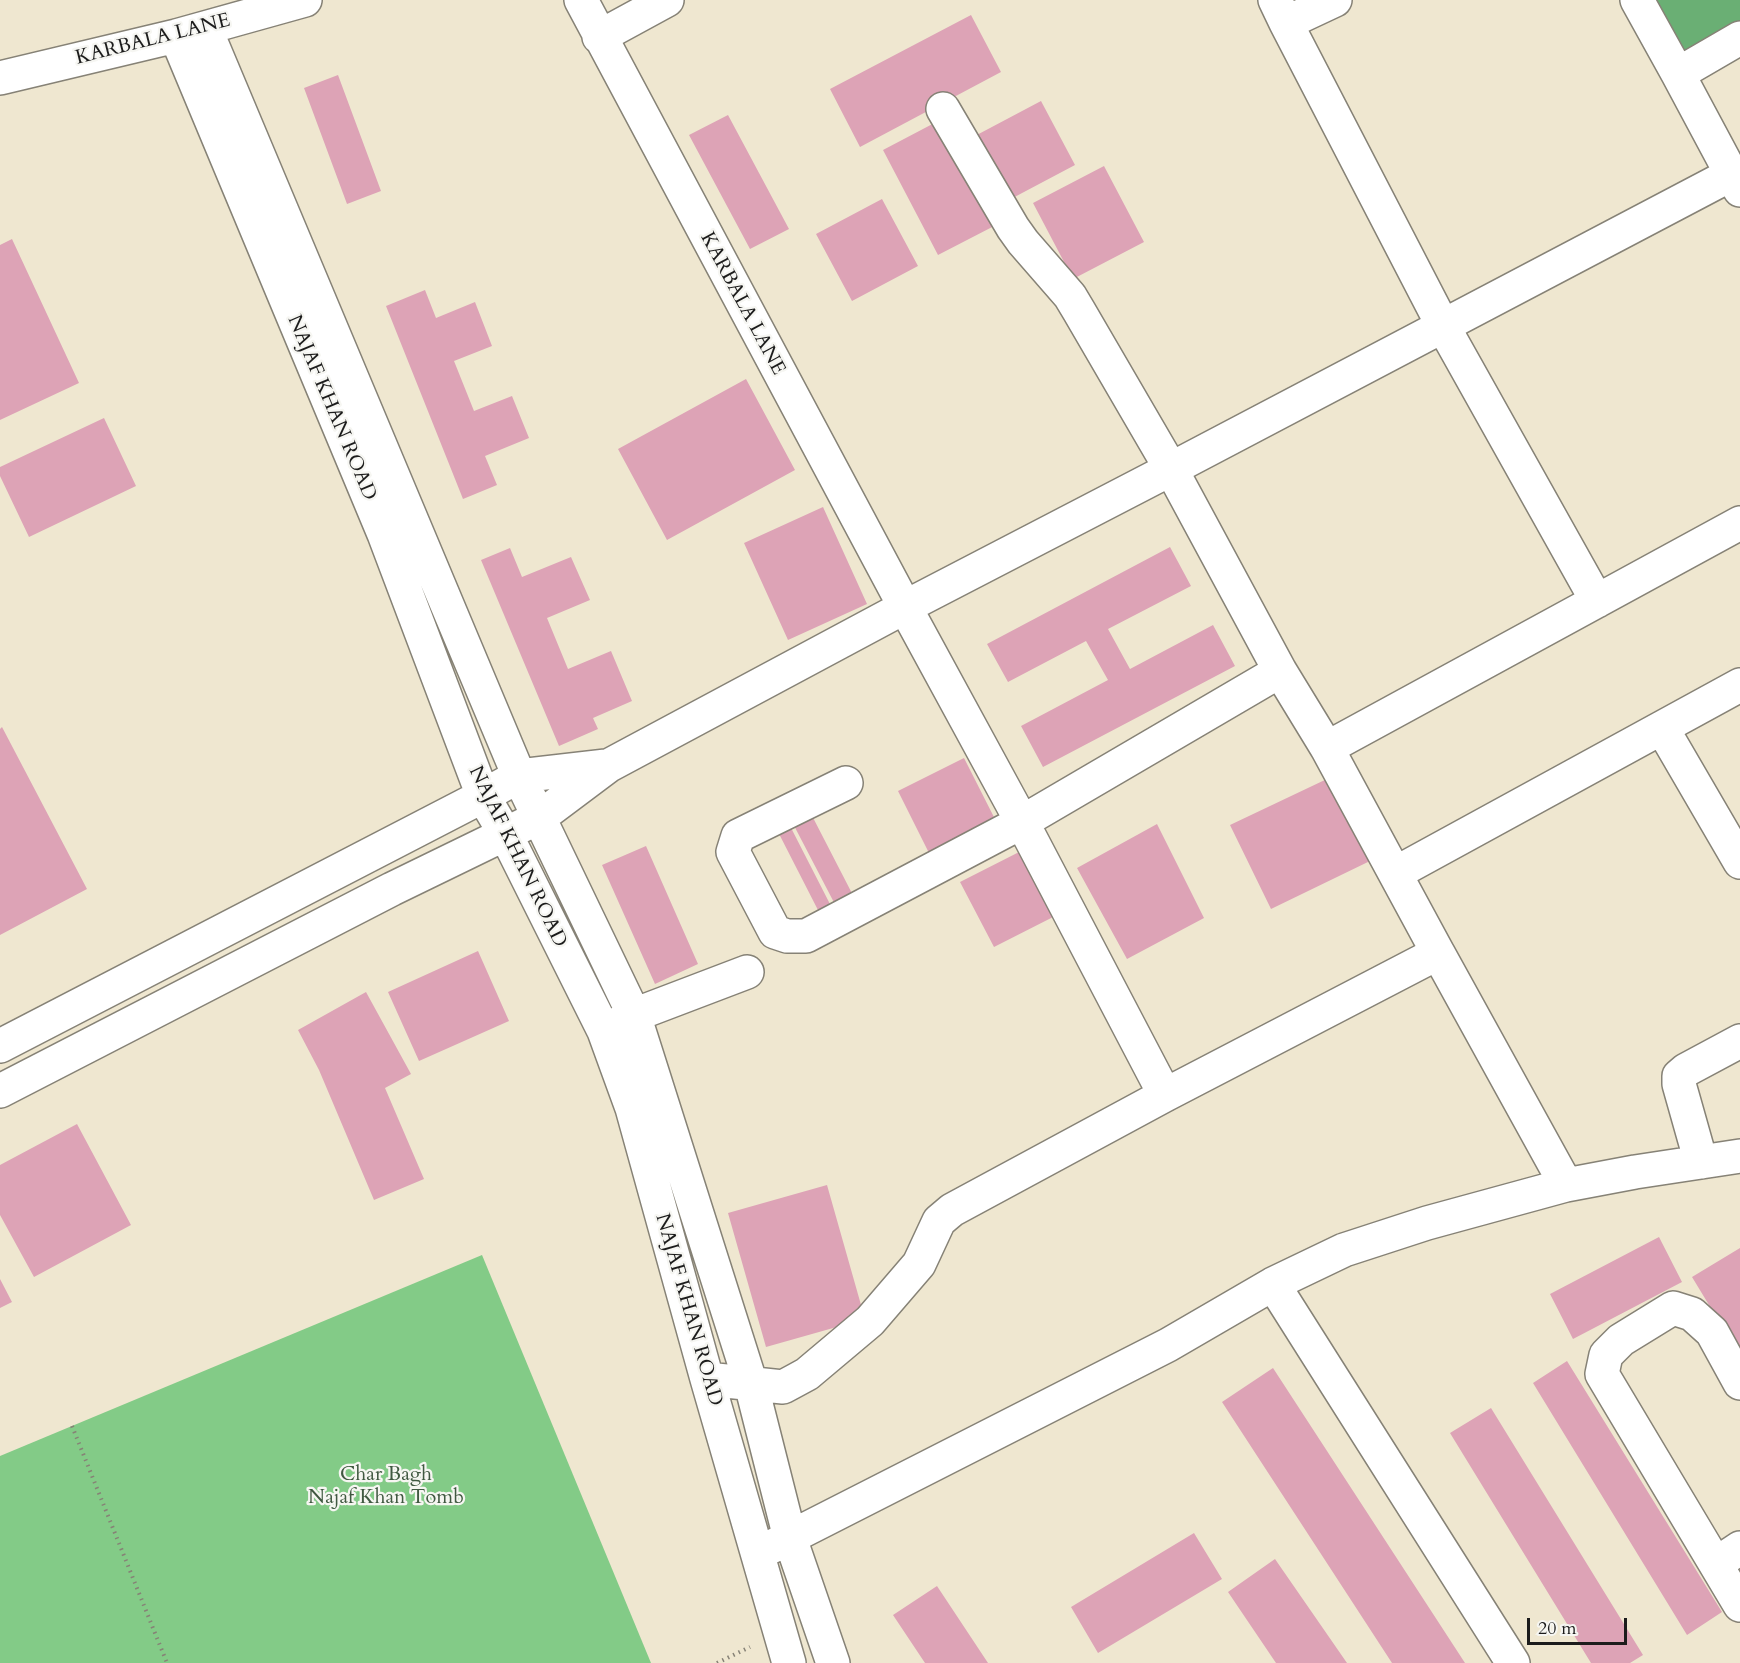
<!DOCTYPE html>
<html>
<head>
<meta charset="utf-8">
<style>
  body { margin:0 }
  #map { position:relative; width:1740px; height:1663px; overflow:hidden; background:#efe7d0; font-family:Cardo,serif }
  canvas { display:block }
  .scale { position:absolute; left:1527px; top:1618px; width:100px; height:27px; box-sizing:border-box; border:3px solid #1c1c1c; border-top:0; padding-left:8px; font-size:18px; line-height:21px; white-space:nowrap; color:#1c1c1c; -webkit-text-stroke:4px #f6f6f2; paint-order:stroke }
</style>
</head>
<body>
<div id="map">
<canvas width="1740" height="1663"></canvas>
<div class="scale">20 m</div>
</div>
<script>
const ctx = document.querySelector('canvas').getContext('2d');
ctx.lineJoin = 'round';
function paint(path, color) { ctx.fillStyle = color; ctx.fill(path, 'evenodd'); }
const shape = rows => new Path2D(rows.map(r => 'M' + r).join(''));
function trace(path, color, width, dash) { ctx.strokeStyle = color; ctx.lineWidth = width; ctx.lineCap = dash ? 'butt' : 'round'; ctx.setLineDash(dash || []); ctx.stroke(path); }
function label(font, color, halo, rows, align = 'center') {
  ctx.font = font + ' Cardo,serif'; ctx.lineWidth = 4.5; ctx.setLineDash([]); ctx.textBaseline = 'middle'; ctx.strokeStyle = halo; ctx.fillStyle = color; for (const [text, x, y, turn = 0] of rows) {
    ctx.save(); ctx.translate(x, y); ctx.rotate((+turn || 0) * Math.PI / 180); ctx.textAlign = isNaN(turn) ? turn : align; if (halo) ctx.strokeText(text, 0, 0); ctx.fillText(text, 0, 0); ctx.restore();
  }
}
const green = shape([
  [482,1255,651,1663,0,1663,0,1456]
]);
const forest = shape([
  [1644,0,1740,0,1740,31,1680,66]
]);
const building = shape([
  [971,15,1001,72,860,147,830,89],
  [338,75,381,191,347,204,304,88],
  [1041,101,1075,165,1007,201,973,137],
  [728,115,789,229,750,249,689,135],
  [942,119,998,224,938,255,883,150],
  [1104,166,1144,242,1073,279,1033,203],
  [882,199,918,266,852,301,816,234],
  [12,239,79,383,0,420,0,245],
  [425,290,436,318,475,302,492,346,454,361,474,411,512,396,529,438,485,456,497,485,463,499,386,306],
  [746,379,795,470,667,540,618,449],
  [104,418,136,486,29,537,0,476,0,467],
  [823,507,867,604,788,640,744,543],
  [1170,547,1191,586,1108,629,1130,669,1213,625,1235,666,1043,767,1021,726,1108,680,1086,641,1008,682,987,644],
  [510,548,522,577,571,557,590,600,547,618,568,669,611,651,632,701,593,718,598,729,559,746,481,560],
  [2,727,87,889,0,935,0,729],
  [964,758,1000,829,934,863,898,791],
  [1329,778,1370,861,1271,909,1230,825],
  [807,806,858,905,840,914,789,816],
  [787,820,832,908,820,914,775,826],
  [1157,824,1204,918,1127,959,1077,868],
  [646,846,698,964,655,984,602,865],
  [1025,849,1059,914,994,947,960,882],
  [478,951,509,1021,419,1061,388,992],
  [366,992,411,1074,385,1088,424,1179,374,1200,319,1070,298,1030],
  [77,1124,131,1225,34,1277,0,1215,0,1165],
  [827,1185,865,1319,766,1347,728,1213],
  [1659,1237,1682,1282,1573,1339,1550,1294],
  [1740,1248,1740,1356,1692,1277],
  [0,1279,12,1302,0,1308],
  [1567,1361,1722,1612,1687,1635,1533,1383],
  [1273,1368,1465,1663,1392,1663,1222,1402],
  [1491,1408,1643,1655,1630,1663,1591,1663,1450,1433],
  [1194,1533,1222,1579,1098,1653,1071,1607],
  [1275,1559,1347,1663,1276,1663,1228,1592],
  [937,1586,988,1663,925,1663,893,1615]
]);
const path = shape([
  [72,1426,167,1663],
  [717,1663,750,1647]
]);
const minor = shape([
  [581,0,905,607,1022,822,1165,1095],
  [1275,0,1286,23,1335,0],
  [1637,0,1678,74,1740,190],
  [1286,23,1443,326,1597,601],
  [205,28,519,776,634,1015,751,1384,790,1538,833,1663],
  [176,36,384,534,483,796,506,835,604,1031,632,1108,707,1379,789,1663],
  [599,37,667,0],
  [1678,74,1740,38],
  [0,78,176,36,305,0],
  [1662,728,1740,862],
  [1327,748,1740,523],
  [846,783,738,836,733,852,775,932,787,936,806,936,1022,822,1280,671],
  [1396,873,1740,685],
  [1438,953,1566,1185],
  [615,1025,634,1015,747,972],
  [0,1046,483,796,519,776,606,766],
  [0,1091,392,889,540,817,608,766,905,607,1171,469,1732,174],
  [1701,1162,1679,1084,1679,1076,1686,1070,1740,1041],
  [1273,1284,1513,1663],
  [707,1379,783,1387,796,1380,807,1374,870,1321,919,1264,939,1221,952,1210,1165,1095,1438,953,1327,748,1280,671,1171,469,1079,311,1070,296,1023,242,1013,228,943,109],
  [1740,1383,1712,1332,1692,1314,1673,1308,1621,1340,1606,1355,1602,1374,1740,1605],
  [771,1547,1168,1345,1273,1284,1344,1250,1427,1223,1566,1185,1635,1172,1740,1156],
  [1716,1564,1740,1548]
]);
const streetNames = [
  ["KARBALA LANE",153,40,-14],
  ["KARBALA LANE",742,304,62],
  ["NAJAF KHAN ROAD",331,408,67],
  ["NAJAF KHAN ROAD",517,857,64],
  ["NAJAF KHAN ROAD",688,1310,74]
];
const parkNames = [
  ["Char Bagh",386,1475],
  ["Najaf Khan Tomb",386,1498]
];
paint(green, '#83cb87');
paint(forest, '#6aaf74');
paint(building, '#dda3b6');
trace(minor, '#868276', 36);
trace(path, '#868276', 4, [1.5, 4.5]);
trace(minor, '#fff', 33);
label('20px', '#1c1c1c', '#f6f6f2', streetNames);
label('20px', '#405941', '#f6f6f2', parkNames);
</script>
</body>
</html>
